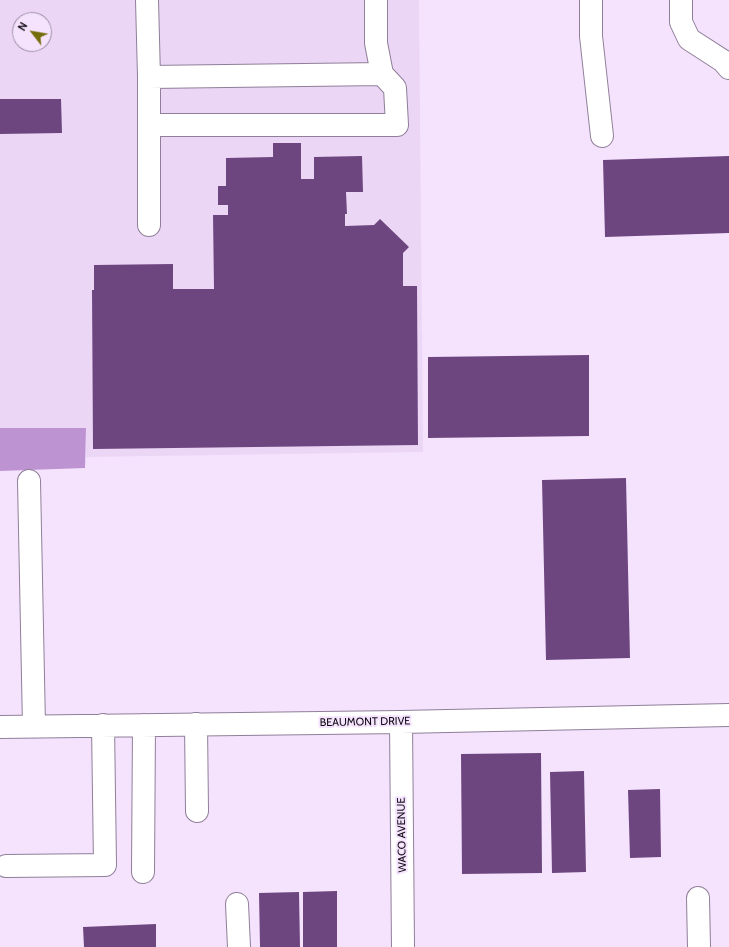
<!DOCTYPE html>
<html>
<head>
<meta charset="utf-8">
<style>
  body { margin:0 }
  #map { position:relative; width:729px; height:947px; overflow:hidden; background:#f5e3fe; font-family:Cabin,sans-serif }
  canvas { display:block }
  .north { position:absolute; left:12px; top:12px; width:40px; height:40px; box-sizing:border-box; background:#f5e3fe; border:1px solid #9a8da0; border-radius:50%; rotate:301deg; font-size:11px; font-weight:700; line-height:16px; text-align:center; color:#110b14 }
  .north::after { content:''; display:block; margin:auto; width:14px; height:18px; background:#746d0a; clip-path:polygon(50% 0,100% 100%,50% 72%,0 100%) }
</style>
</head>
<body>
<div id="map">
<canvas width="729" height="947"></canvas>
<div class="north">N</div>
</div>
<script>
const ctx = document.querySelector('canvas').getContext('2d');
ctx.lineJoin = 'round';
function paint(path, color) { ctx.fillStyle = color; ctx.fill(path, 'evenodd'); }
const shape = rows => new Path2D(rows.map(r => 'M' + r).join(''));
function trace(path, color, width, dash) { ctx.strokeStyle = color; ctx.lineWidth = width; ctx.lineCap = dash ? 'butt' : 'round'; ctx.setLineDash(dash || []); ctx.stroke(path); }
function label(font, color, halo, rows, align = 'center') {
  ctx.font = font + ' Cabin,sans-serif'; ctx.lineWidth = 4; ctx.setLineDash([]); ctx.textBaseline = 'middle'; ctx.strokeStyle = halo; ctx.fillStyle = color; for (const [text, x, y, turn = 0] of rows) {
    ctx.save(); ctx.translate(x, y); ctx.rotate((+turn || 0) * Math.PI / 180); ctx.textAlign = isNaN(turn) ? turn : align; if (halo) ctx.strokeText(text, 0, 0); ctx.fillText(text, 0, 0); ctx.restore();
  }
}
const built = shape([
  [0,0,419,0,423,452,86,457,86,428,0,428],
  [20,20,44,20,44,44,20,44]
]);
const forest = shape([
  [0,428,86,428,85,468,0,471]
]);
const building = shape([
  [0,99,61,99,62,133,0,134],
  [273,143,301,143,301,179,314,179,314,157,362,156,363,192,346,192,347,214,345,214,345,226,374,225,380,219,409,247,403,253,403,286,417,286,418,445,93,449,92,290,94,290,94,265,173,264,173,289,214,289,213,215,228,215,228,205,218,205,218,186,226,186,226,158,273,157],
  [729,156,729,233,605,237,603,160],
  [589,355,589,436,428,438,428,357],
  [626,478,630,658,546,660,542,480],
  [541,753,542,873,462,874,461,754],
  [584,771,586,872,552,873,550,772],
  [660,789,661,857,630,858,628,790],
  [337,891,337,947,303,947,303,892],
  [299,892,300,947,260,947,259,893],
  [156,924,156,947,84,947,83,927]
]);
const minor = shape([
  [147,0,149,77,382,74,376,43,376,0],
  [591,0,591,36,602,136],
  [681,0,681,22,689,39,723,61,729,68],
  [149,125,397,125,395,88,382,74],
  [149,225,149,77],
  [29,481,34,726],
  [401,722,403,947],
  [196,724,197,811],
  [0,727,401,722,729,715],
  [6,866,105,865,103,725],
  [143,872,144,725],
  [698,898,699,947],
  [237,904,239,947]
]);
const streetNames = [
  ["BEAUMONT DRIVE",365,722,-1],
  ["WACO AVENUE",402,835,-91]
];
paint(built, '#ecd6f6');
paint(forest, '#be93d2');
paint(building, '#6d467f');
trace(minor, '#907f98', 24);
trace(minor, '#fff', 22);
label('11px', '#110b14', '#f5e3fe', streetNames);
</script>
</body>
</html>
